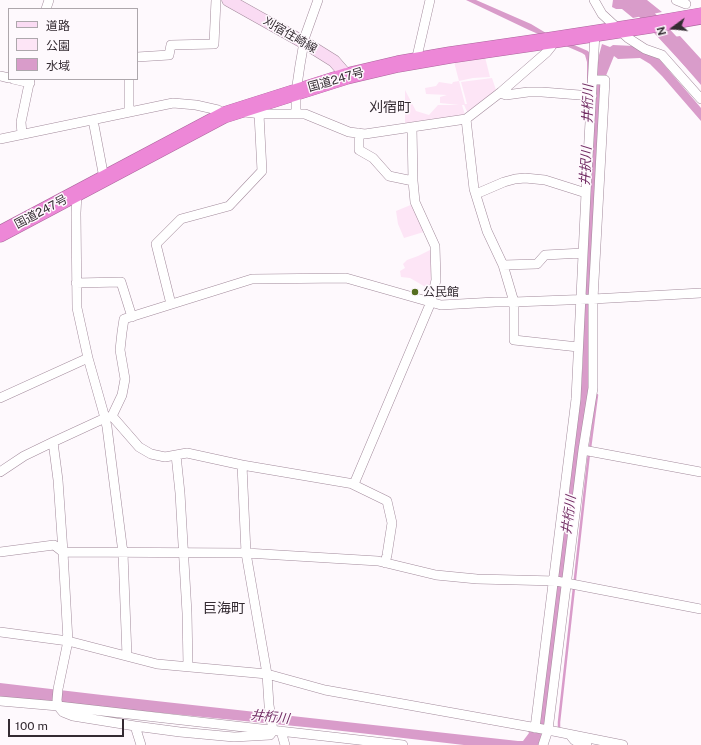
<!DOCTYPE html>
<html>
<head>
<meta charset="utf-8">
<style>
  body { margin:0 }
  #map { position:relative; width:701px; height:745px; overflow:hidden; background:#fef9fd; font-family:"Public Sans","Noto Sans JP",sans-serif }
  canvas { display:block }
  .legend { position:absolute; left:8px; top:8px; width:130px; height:72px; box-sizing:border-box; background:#fef9fd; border:1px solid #ada7ac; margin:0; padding:5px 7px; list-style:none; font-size:12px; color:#342b32 }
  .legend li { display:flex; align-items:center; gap:8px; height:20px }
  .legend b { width:20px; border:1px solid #ada7ac }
  .north { position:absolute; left:653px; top:8px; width:40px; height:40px; -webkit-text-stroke:3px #fef9fd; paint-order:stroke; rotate:255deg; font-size:11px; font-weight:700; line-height:16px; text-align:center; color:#342b32 }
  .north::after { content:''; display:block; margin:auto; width:14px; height:18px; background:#342b32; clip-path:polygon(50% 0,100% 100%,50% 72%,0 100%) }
  .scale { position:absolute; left:8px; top:719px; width:116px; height:18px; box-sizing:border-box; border:2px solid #342b32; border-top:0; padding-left:5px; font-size:12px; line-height:14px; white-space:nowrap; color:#342b32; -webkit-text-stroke:3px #fef9fd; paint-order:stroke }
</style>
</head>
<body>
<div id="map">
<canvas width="701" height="745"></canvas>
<ul class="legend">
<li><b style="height:5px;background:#fadbf3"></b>道路</li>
<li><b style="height:11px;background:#fde5f6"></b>公園</li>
<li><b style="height:11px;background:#d99cca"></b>水域</li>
</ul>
<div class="north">N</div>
<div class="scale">100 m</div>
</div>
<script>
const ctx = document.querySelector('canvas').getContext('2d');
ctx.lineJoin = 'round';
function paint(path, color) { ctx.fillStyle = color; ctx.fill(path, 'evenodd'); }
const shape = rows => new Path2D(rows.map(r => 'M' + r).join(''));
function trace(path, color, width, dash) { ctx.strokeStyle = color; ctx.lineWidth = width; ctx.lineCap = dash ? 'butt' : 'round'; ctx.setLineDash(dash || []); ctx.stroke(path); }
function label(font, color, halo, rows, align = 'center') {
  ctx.font = font + ' "Public Sans","Noto Sans JP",sans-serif'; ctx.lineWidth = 3; ctx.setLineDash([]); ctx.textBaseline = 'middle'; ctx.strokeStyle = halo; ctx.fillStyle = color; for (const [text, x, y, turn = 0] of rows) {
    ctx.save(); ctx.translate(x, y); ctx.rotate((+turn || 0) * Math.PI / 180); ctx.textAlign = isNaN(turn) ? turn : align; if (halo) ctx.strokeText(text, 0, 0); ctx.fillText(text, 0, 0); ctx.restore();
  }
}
const green = shape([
  [485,57,490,77,473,78,459,81,465,104,467,104,461,82,492,78,497,93,469,116,464,105,462,105,466,118,464,119,405,123,405,90,416,111,429,115,438,105,459,105,440,103,440,97,447,95,426,94,425,88,436,86,439,82,452,84,453,82,459,81,454,62],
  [413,204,427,231,404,238,398,224,396,211],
  [432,249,433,271,429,289,410,278,401,277,400,271,405,268,403,264,407,260,418,256]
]);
const water = shape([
  [466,0,476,0,531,24,546,33,588,51,591,55,587,115,587,62,585,55,582,53,529,30],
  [613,0,647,0,662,12,633,18,622,9,616,9,612,7],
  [680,36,701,59,701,85,661,39],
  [602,44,610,47,613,45,634,46,655,54,701,108,701,121,662,76,650,64,640,58,618,59,614,56,603,83,591,389,546,723,542,727,537,724,581,388,583,357,583,320,594,92,599,55],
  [0,683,102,695,518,741,523,741,529,733,526,727,544,735,539,745,464,745,325,729,0,697]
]);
const stream = shape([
  [590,448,597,395],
  [559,728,559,722,589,453]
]);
const river = shape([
  [633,0,685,56,701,73]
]);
const street = shape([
  [594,0,602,14,628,38,645,49,662,55,701,99],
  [676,0,686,4],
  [46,9,49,0],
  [303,42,318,0],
  [137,57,169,55,171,45,214,44,216,0],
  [416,61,430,0],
  [0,76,9,78],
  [13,79,30,83],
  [501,92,503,94,506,95,528,92,542,92,592,96],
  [129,112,129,79],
  [244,112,262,114,305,114,349,132,365,134,412,127,466,119,501,92,547,52,551,47,553,40],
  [296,114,296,92,300,65,304,42],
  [466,119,474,189,487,231,503,265,514,302,514,340,578,347],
  [93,120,104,178],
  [359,133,359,150,373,158,389,176,413,181],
  [22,134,21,122,30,79],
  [0,139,173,103,196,105,218,110,224,115],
  [77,193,76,213,77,308,88,358,105,418,112,416,139,447,151,454,165,457,187,453,242,465,354,484,431,302,436,280,435,246,415,202,413,181,412,127],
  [476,194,504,182,515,179,525,178,545,180,586,193],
  [503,265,537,264,545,255,583,253],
  [76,283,121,282,132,317],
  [171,304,156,244,181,219,229,206,262,171,259,114],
  [0,398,88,358],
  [112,416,122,395,125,379,120,350,122,332,124,319,252,279,346,278,441,305,495,302,514,302,593,299,701,293],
  [53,442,58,480,63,552,68,641,58,689,57,700,58,706,63,712,73,716,135,726,180,732,234,737,270,735,273,731,269,705,267,674,246,553,242,465],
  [583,450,701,472],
  [176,455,180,493,187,613,188,666],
  [0,472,24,456,53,442,105,418,107,427,123,553,127,656],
  [352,484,387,501,392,523,387,555,385,563],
  [0,552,54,545,63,552,246,553,378,561,436,575,477,579,556,581,701,609],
  [0,632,68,641,157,664,267,674,325,690,548,730,623,745],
  [0,701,58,706,403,745],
  [135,726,141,745],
  [535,728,576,399,586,193,595,33],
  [281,731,285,745],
  [570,735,574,740,581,744,587,745],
  [543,745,548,730,583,450,593,388,593,299,605,80,593,80]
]);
const secondary = shape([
  [228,0,310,46,334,61,347,76]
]);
const highway = shape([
  [0,234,224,115,347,76,398,64,450,55,553,40,650,25,701,16]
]);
const markers = [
  [415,292,4,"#566f21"]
];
const streetNames = [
  ["刈宿住崎線",290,35,30],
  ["国道247号",336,80,-16],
  ["国道247号",41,212,-28]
];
const poiNames = [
  ["公民館",423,292]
];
const waterNames = [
  ["井桁川",588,104,-89],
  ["井択川",586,166,-87],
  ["井桁川",569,515,-83],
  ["井桁川",270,717,6]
];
const quarterNames = [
  ["刈宿町",390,108],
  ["巨海町",224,609]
];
paint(green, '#fde5f6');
paint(water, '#d99cca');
trace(stream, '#d99cca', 2.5);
trace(river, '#d99cca', 14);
trace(street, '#a38b9c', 10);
trace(secondary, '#a38b9c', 13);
trace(highway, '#ac679d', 17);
trace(street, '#fff', 9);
trace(secondary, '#fadbf3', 12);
trace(highway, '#ed87d7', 16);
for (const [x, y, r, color] of markers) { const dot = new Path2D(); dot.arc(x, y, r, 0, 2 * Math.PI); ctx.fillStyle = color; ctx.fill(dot); trace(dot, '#fef9fd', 1.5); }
label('12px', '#342b32', '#fef9fd', streetNames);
label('12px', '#342b32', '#fef9fd', poiNames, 'left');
label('italic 13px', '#702a62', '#fef9fd', waterNames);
label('14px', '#342b32', '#fef9fd', quarterNames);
</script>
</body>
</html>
